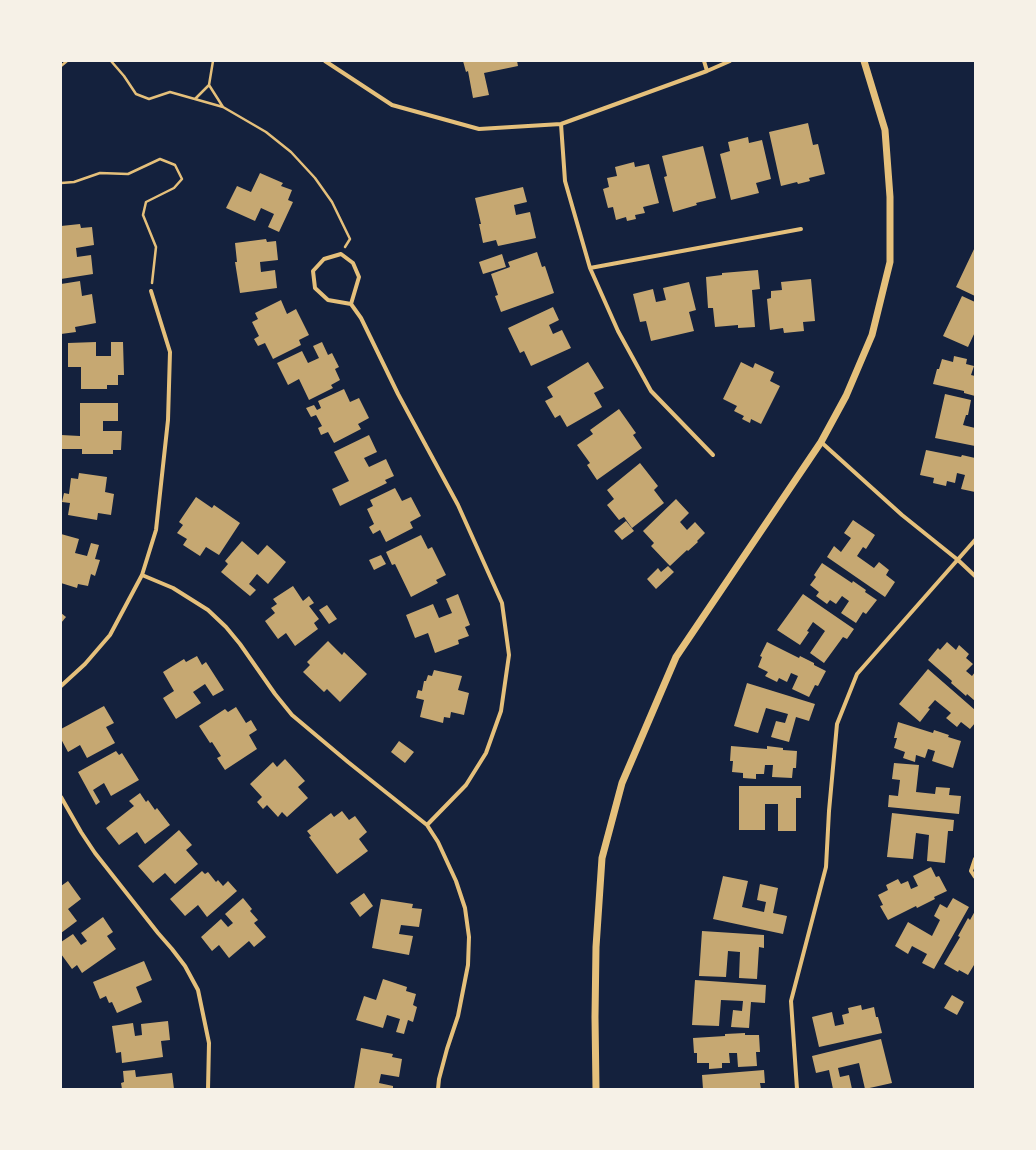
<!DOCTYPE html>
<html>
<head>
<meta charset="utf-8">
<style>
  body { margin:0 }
  #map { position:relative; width:1036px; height:1150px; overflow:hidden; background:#14213d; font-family:"DM Sans",sans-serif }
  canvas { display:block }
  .frame { position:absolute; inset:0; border:62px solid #f6f1e7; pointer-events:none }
</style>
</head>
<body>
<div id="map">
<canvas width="1036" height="1150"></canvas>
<div class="frame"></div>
</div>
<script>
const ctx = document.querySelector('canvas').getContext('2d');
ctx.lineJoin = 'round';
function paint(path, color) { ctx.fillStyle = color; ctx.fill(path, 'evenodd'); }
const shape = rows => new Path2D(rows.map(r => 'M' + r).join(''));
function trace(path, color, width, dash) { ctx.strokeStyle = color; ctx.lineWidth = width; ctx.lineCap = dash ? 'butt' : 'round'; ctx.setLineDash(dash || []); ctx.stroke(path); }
const building = shape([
  [463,61,517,61,518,66,484,73,489,95,473,98,468,71,466,72],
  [808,123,813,145,818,144,825,174,809,178,810,181,798,184,797,182,781,186,769,132],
  [748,137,749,143,762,140,771,179,756,183,759,193,731,200,720,154,730,151,728,142],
  [703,146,716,198,696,203,697,205,673,212,664,177,667,176,662,156],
  [634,162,635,167,649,164,659,203,643,207,645,213,635,215,636,219,627,221,626,217,616,220,613,207,608,208,603,189,609,187,607,178,617,176,615,167],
  [260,173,283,183,281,186,292,190,288,200,293,202,279,232,268,227,274,214,261,208,255,221,226,208,237,186,251,192],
  [523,187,527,202,514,205,516,215,530,212,536,238,498,246,496,240,483,243,479,224,481,224,475,198],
  [80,224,81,228,92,227,94,245,76,248,77,257,91,255,93,274,61,279,61,226],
  [266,239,267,242,276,241,278,260,260,262,261,272,275,270,277,288,240,293,235,262,237,262,235,243],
  [975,247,975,296,956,287],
  [537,252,542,267,545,266,554,293,501,312,495,296,498,295,491,274,510,267,508,262],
  [502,254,506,267,483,274,479,262],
  [758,270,760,289,752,290,755,327,738,328,738,325,715,327,713,308,708,308,706,277,722,275,722,273],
  [811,279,815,321,803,322,804,331,784,333,783,328,770,330,767,299,771,298,771,291,782,290,781,282],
  [80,281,82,296,92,294,96,323,75,327,76,332,61,334,61,284],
  [689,282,696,310,689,312,694,331,651,341,646,321,640,322,633,294,653,289,656,302,666,300,663,288],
  [962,296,975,302,975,332,968,347,943,336],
  [281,300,287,314,296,309,309,335,299,340,301,345,273,359,265,343,258,346,254,339,259,336,252,322,258,319,255,313],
  [553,307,559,320,549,325,553,334,562,330,571,348,531,366,524,351,520,353,508,328],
  [96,342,96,356,111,356,111,342,123,342,124,375,118,375,118,385,107,385,107,389,81,389,81,367,68,367,68,343],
  [322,342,328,355,332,353,339,367,335,369,340,380,331,385,333,388,309,400,299,379,288,385,277,363,302,351,308,363,319,358,313,346],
  [954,356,967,359,966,364,974,366,971,375,975,376,975,396,964,393,964,391,933,384,937,369,939,369,942,359,953,362],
  [588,362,604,388,594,393,602,407,567,427,560,415,555,418,545,401,553,397,547,387],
  [741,362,753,368,755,363,774,372,770,381,780,386,761,424,751,419,750,423,742,419,744,416,734,411,737,406,723,399],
  [344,389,350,402,359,398,369,418,358,424,361,429,334,443,328,432,321,435,318,428,322,426,316,415,311,417,306,408,314,405,317,410,321,408,318,401],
  [945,394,971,400,968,415,966,415,963,425,975,428,975,446,935,438],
  [80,403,118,403,118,421,103,421,103,431,122,431,121,450,113,450,113,454,82,454,82,449,61,449,61,435,80,436],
  [619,409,636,433,633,435,642,448,597,480,587,465,590,463,577,445,593,434,590,430],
  [369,435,377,452,364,458,369,467,386,459,394,476,385,480,387,483,340,506,332,489,349,481,334,452],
  [926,450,961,457,962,455,975,458,975,492,961,489,965,475,957,473,955,483,947,481,946,486,933,483,934,478,920,475],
  [640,463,658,486,654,490,664,503,632,528,624,517,619,520,607,505,614,499,607,490],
  [79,473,107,477,105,492,114,494,111,515,98,513,97,520,68,515,70,503,62,502,64,493,69,494,71,478,78,479],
  [395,488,402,501,411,497,421,516,410,522,413,528,386,542,380,530,373,534,369,527,374,524,367,509,373,506,370,500],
  [196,497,212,508,214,505,240,523,219,555,206,547,200,556,183,545,187,539,177,533,183,525,179,522],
  [676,499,689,513,680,522,687,530,695,522,705,533,697,541,698,542,688,551,687,550,670,566,651,546,654,543,643,531],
  [853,520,875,535,866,549,863,547,857,556,874,568,879,562,889,570,886,575,895,582,885,597,827,557,834,546,841,552,851,538,844,533],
  [626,521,634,531,622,540,614,531],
  [61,534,79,539,75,553,87,556,91,543,99,545,95,559,100,560,95,576,91,574,88,586,78,584,77,588,61,583],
  [421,535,428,549,432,547,446,575,436,580,438,583,411,597,395,564,392,565,386,552],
  [242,541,258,555,267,545,286,562,268,584,257,574,249,584,256,590,250,596,221,572,228,564,225,561],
  [381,555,386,564,374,570,369,560],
  [822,563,852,583,853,581,866,590,865,592,877,600,866,614,863,612,856,623,841,613,849,601,842,596,836,604,830,600,827,604,816,596,819,592,810,585,816,577,814,575],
  [668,566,674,572,656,589,647,579,658,568,661,572],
  [293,586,303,601,309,596,314,603,309,606,319,619,314,623,318,629,295,646,286,633,278,639,265,621,275,613,271,608,277,604,273,599],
  [458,594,470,625,465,627,469,636,458,640,459,644,435,653,428,633,415,638,406,615,433,604,439,618,452,613,446,599],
  [803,594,854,629,847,639,843,637,824,663,810,653,825,631,813,622,807,631,809,632,800,645,777,630],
  [327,605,337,619,329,624,319,610],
  [61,613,66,617,61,623],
  [328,641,342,655,344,652,367,674,340,702,327,689,324,692,303,672,310,665,307,662],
  [767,642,799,658,800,656,814,663,814,665,826,671,818,686,815,685,809,697,792,689,798,676,791,673,787,682,779,678,777,682,765,676,768,672,758,667,762,657,760,656],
  [947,642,956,650,959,645,969,654,966,658,973,664,966,671,972,676,975,672,975,701,967,694,966,696,951,683,952,681,928,660,938,648,940,650],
  [197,656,202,665,206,662,224,690,213,696,205,684,193,692,201,703,176,719,163,698,174,691,163,672,184,659,186,662],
  [928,669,975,710,975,723,970,729,961,722,957,727,946,718,951,713,935,700,928,708,930,709,920,722,899,704],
  [434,670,462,676,458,690,469,693,464,715,451,712,450,718,444,717,443,723,420,717,424,700,416,698,418,690,422,691,424,681,426,681,428,675,432,676],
  [747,683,815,704,809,721,796,717,789,742,771,737,776,721,785,723,788,714,766,708,758,733,734,726],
  [104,706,114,723,106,727,115,743,87,758,80,745,68,752,61,739,61,729],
  [236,707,246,723,251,720,257,730,249,735,257,749,225,770,217,758,221,756,212,742,210,743,199,726,225,709,228,712],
  [898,722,933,733,934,730,949,735,948,737,961,741,953,768,932,761,935,751,928,749,925,758,916,755,915,762,903,758,905,752,894,748,897,738,894,738],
  [399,741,414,752,405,763,391,752],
  [731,746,767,749,767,746,783,748,783,750,797,751,796,768,793,768,792,778,772,777,773,765,765,765,764,774,756,774,756,779,743,778,743,773,732,772,733,761,730,761],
  [116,751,119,755,122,753,139,780,111,796,104,783,93,790,100,802,96,805,78,772],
  [285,759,305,781,298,787,308,798,287,817,282,812,278,817,267,805,263,809,257,802,262,797,250,784,273,762,277,767],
  [894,763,919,765,916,792,935,794,936,787,950,788,949,795,961,796,959,814,888,807,889,795,898,796,900,780,892,779],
  [739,786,801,786,801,798,796,798,796,831,778,831,778,804,765,804,765,830,739,830],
  [140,793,146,802,148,800,155,810,157,808,170,825,145,844,137,832,119,845,106,828,134,806,129,801],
  [342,811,349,820,355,816,367,832,359,839,368,851,337,874,309,837,311,836,307,831,331,813,334,817],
  [892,813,954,820,953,831,948,831,945,863,927,861,929,835,916,833,913,859,887,857],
  [179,830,192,845,186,850,198,864,175,884,165,873,153,883,138,866],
  [931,867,936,877,939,876,947,891,934,897,935,899,917,908,916,906,888,920,880,906,883,905,878,895,888,890,886,885,898,879,901,884,908,881,911,889,918,886,913,876],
  [202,871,205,874,208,872,216,882,218,880,223,886,228,881,237,891,207,917,198,905,185,916,170,899],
  [723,876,748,881,742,907,764,912,766,902,757,900,760,884,778,888,773,913,787,916,783,934,713,919],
  [68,881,81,899,68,909,77,921,61,933,61,886],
  [364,893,373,906,360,917,350,903],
  [243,898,252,909,250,911,258,920,254,923,266,937,254,947,249,941,229,958,219,945,212,951,201,937,221,919,228,927,233,923,225,914],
  [953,898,969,907,934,969,922,963,927,954,912,946,908,954,895,946,908,922,932,936,940,920,934,916,940,904,947,908],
  [381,899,413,904,412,908,422,909,419,927,401,925,399,934,413,936,409,955,372,948],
  [975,911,975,966,974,965,968,975,959,970,958,972,944,964,960,937,958,936,968,918,970,920],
  [103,917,113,932,107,936,116,949,82,973,77,965,72,969,61,954,61,942,73,934,81,945,87,941,81,933],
  [702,931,764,935,764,948,759,947,757,979,739,978,740,952,728,951,726,977,699,976],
  [144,961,152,980,136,987,142,1002,117,1013,112,1002,109,1003,106,996,100,999,93,982],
  [383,979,407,987,406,991,416,994,413,1005,417,1007,413,1022,408,1020,404,1034,396,1032,400,1019,387,1015,383,1028,356,1020,364,996,376,1000],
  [695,980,766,985,765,1003,751,1002,749,1028,731,1027,733,1010,742,1011,743,1001,721,1000,719,1026,692,1025],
  [952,995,964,1002,957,1015,944,1008],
  [861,1005,862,1010,874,1007,876,1017,878,1017,882,1033,819,1047,812,1017,832,1012,835,1026,844,1024,842,1015,849,1013,848,1008],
  [168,1021,170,1040,161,1041,163,1057,122,1063,121,1052,116,1053,112,1026,133,1023,135,1036,142,1035,141,1024],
  [745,1033,745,1035,759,1035,760,1052,756,1052,757,1066,738,1067,737,1053,729,1053,730,1063,722,1063,722,1068,709,1069,709,1063,697,1063,697,1053,694,1053,693,1038,725,1036,725,1034],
  [881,1039,892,1083,865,1089,859,1063,838,1068,840,1077,849,1075,852,1089,833,1089,829,1070,816,1073,812,1056],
  [361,1048,393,1054,392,1057,402,1059,399,1077,381,1074,379,1083,393,1086,393,1089,354,1089],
  [135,1070,136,1077,172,1073,174,1089,122,1089,121,1083,124,1082,123,1071],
  [764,1070,765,1083,760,1083,761,1089,703,1089,702,1075]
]);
const path = shape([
  [111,61,124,76,136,94,149,99,170,92,223,107,266,132,291,152,315,178,332,202,350,239,345,247],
  [213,61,209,85,223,107],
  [61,66,67,61],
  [195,99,209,85],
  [61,183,74,182,100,173,128,174,160,159,175,165,182,179,174,188,146,202,143,215,156,247,152,283]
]);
const minor = shape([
  [325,61,392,105,479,129,561,124,707,71,730,61],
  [704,61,707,71],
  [561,124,565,181,590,268,618,331,651,391,713,455],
  [590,268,801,229],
  [351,304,328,300,315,288,313,271,324,259,341,254,353,263,359,277,351,304,361,318,398,394,458,505,502,603,509,655,501,711,486,753,466,785,427,825],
  [821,442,902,515,958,560,975,576],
  [142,575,173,588,208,610,226,627,240,644,275,694,292,715,348,762,427,825,438,842,456,881,465,908,469,937,468,965,458,1016,447,1049,439,1079,438,1089],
  [61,686,85,664,110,635,142,575,156,530,168,420,170,352,151,291],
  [61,797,81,832,95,853,158,933,172,949,185,966,198,990,209,1043,208,1089],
  [975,859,971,871,975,877],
  [797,1089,791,1001,826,867,829,811,837,724,857,674,975,540]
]);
const tertiary = shape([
  [596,1089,595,1017,596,947,602,858,622,783,676,657,821,442,846,396,872,335,890,262,890,197,885,130,864,61]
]);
paint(building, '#c6a872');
trace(path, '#e5c07b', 2.5);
trace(minor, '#e5c07b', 4);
trace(tertiary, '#e5c07b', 7);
</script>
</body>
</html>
